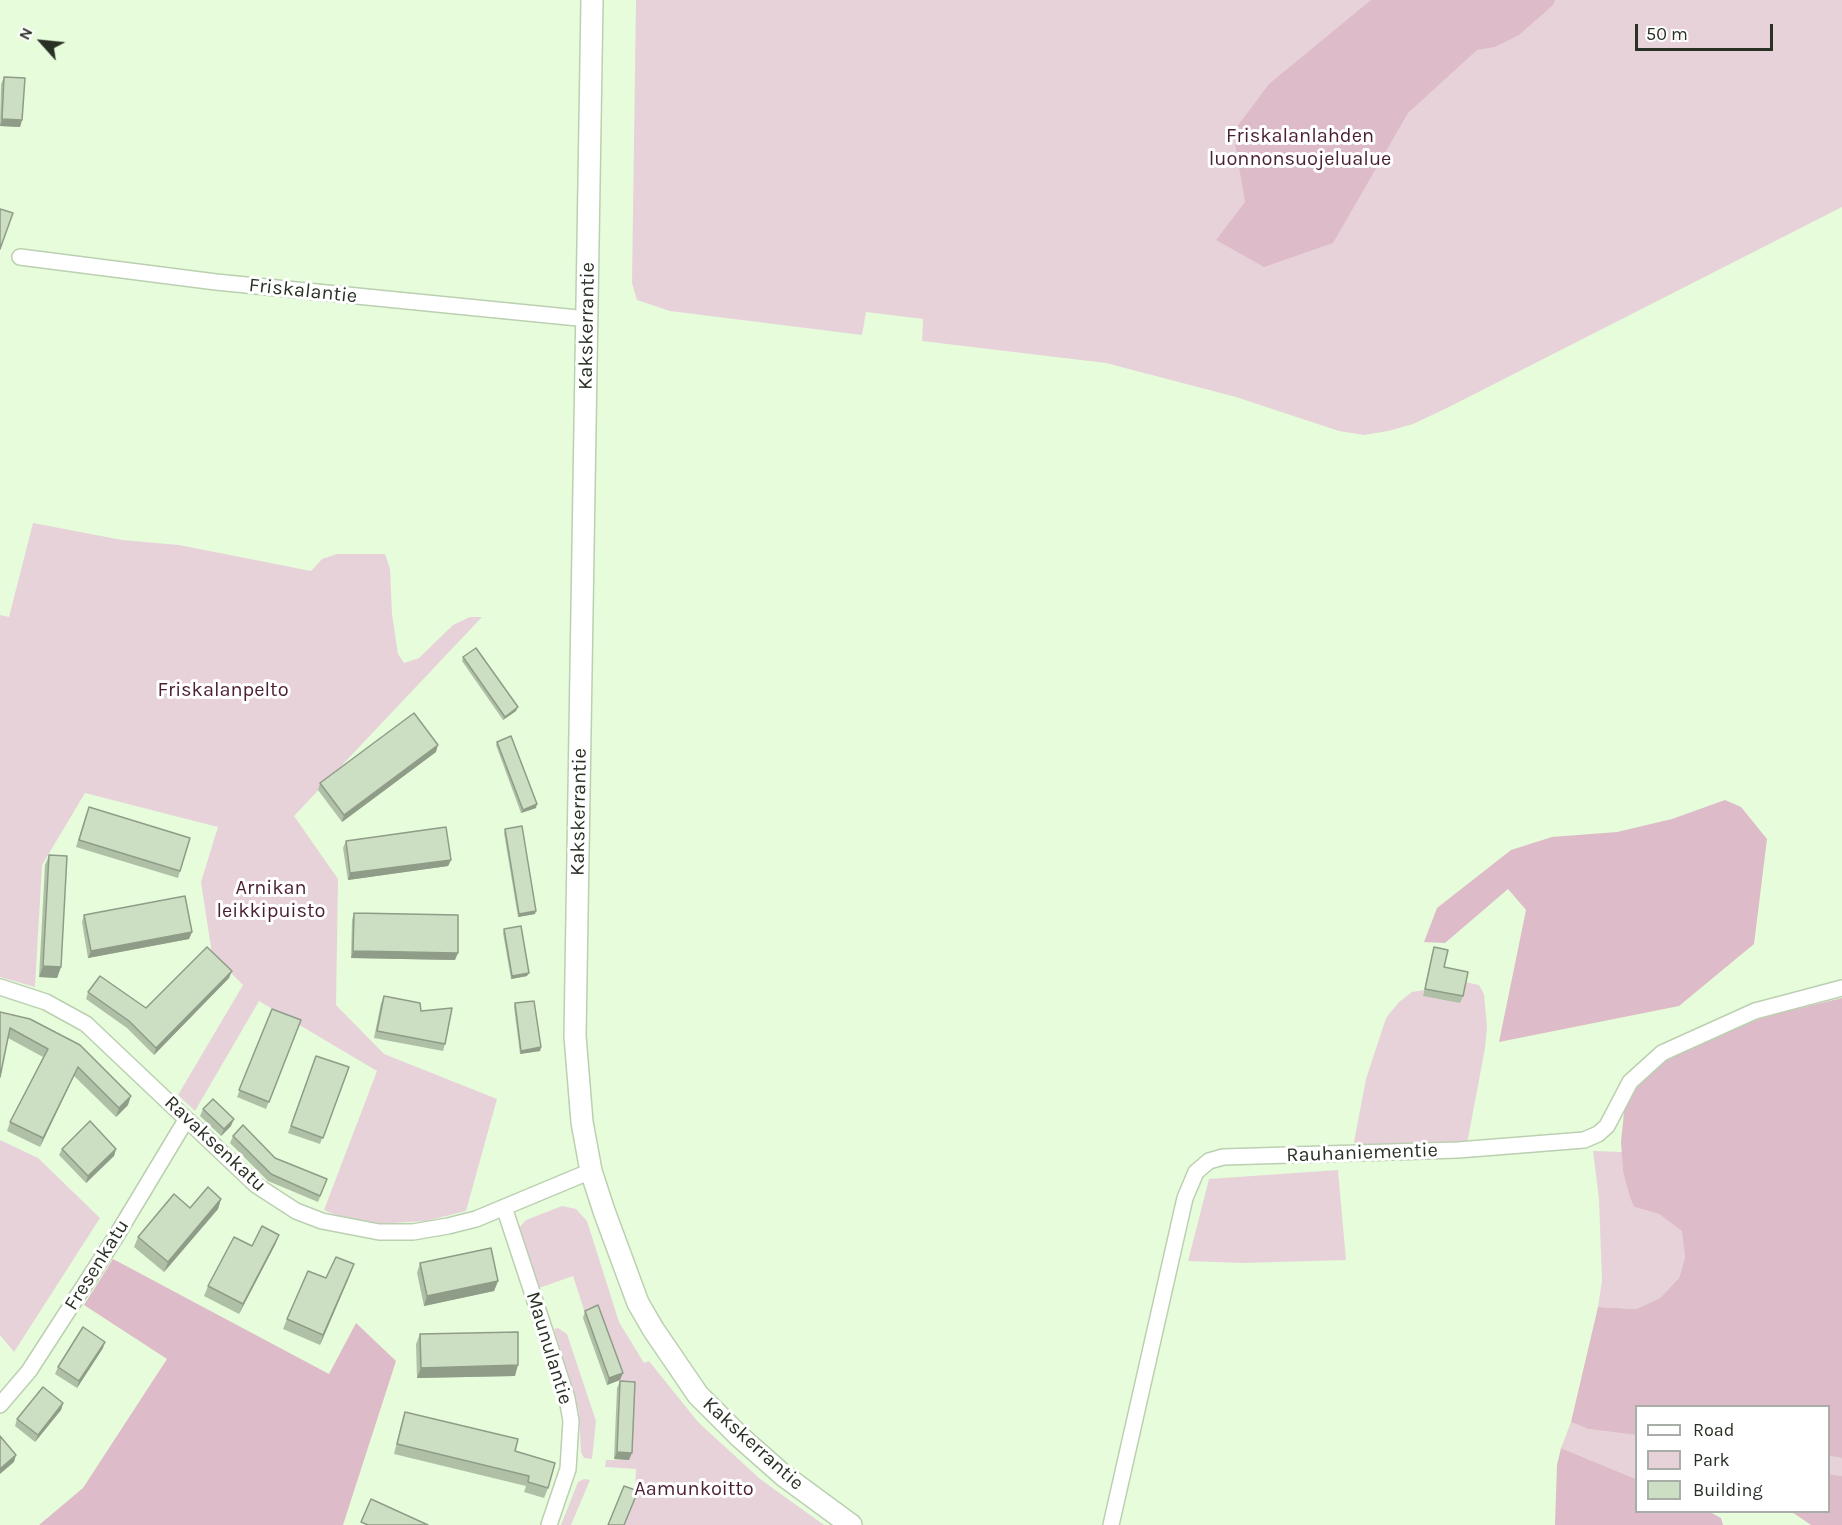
<!DOCTYPE html>
<html>
<head>
<meta charset="utf-8">
<style>
  body { margin:0 }
  #map { position:relative; width:1842px; height:1525px; overflow:hidden; background:#e6fcdb; font-family:Karla,sans-serif }
  canvas { display:block }
  .legend { position:absolute; left:1635px; top:1405px; width:195px; height:108px; box-sizing:border-box; background:#fff; border:2px solid #a9ada8; margin:0; padding:8px 10px; list-style:none; font-size:18px; color:#293125 }
  .legend li { display:flex; align-items:center; gap:12px; height:30px }
  .legend b { width:30px; border:2px solid #a9ada8 }
  .north { position:absolute; left:12px; top:12px; width:60px; height:60px; -webkit-text-stroke:4px #fff; paint-order:stroke; rotate:297deg; font-size:16px; font-weight:700; line-height:24px; text-align:center; color:#293125 }
  .north::after { content:''; display:block; margin:auto; width:21px; height:27px; background:#293125; clip-path:polygon(50% 0,100% 100%,50% 72%,0 100%) }
  .scale { position:absolute; left:1635px; top:24px; width:138px; height:27px; box-sizing:border-box; border:3px solid #293125; border-top:0; padding-left:8px; font-size:18px; line-height:21px; white-space:nowrap; color:#293125; -webkit-text-stroke:4px #fff; paint-order:stroke }
</style>
</head>
<body>
<div id="map">
<canvas width="1842" height="1525"></canvas>
<ul class="legend">
<li><b style="height:8px;background:#fff"></b>Road</li>
<li><b style="height:16px;background:#e8d2da"></b>Park</li>
<li><b style="height:16px;background:#ccdfc2"></b>Building</li>
</ul>
<div class="north">N</div>
<div class="scale">50 m</div>
</div>
<script>
const ctx = document.querySelector('canvas').getContext('2d');
ctx.lineJoin = 'round';
function paint(path, color) { ctx.fillStyle = color; ctx.fill(path, 'evenodd'); }
const shape = rows => new Path2D(rows.map(r => 'M' + r).join(''));
function trace(path, color, width, dash) { ctx.strokeStyle = color; ctx.lineWidth = width; ctx.lineCap = dash ? 'butt' : 'round'; ctx.setLineDash(dash || []); ctx.stroke(path); }
function label(font, color, halo, rows, align = 'center') {
  ctx.font = font + ' Karla,sans-serif'; ctx.lineWidth = 6; ctx.setLineDash([]); ctx.textBaseline = 'middle'; ctx.strokeStyle = halo; ctx.fillStyle = color; for (const [text, x, y, turn = 0] of rows) {
    ctx.save(); ctx.translate(x, y); ctx.rotate((+turn || 0) * Math.PI / 180); ctx.textAlign = isNaN(turn) ? turn : align; if (halo) ctx.strokeText(text, 0, 0); ctx.fillText(text, 0, 0); ctx.restore();
  }
}
const green = shape([
  [636,0,1842,0,1842,207,1445,409,1413,424,1388,431,1364,435,1339,431,1236,397,1106,363,922,341,923,319,866,312,862,335,670,311,637,300,632,283],
  [33,523,122,540,179,545,311,571,322,559,337,554,385,554,390,569,392,614,398,654,404,663,419,658,453,625,470,617,482,617,294,816,338,879,336,1005,384,1054,497,1099,466,1211,426,1221,375,1224,346,1219,324,1210,377,1071,259,1001,195,1111,178,1095,243,985,212,954,201,882,218,827,85,793,42,865,35,987,0,977,0,615,9,617],
  [1465,982,1479,985,1484,994,1487,1027,1485,1048,1467,1144,1361,1146,1354,1142,1366,1079,1386,1018,1399,1002,1412,992,1424,990,1423,995],
  [0,1140,38,1158,100,1218,14,1352,0,1335],
  [1593,1151,1622,1152,1623,1172,1634,1207,1659,1214,1683,1231,1685,1257,1679,1278,1660,1298,1636,1309,1598,1307,1602,1280,1599,1199],
  [1338,1170,1346,1260,1242,1263,1188,1261,1209,1179],
  [562,1206,576,1209,587,1221,619,1322,644,1363,649,1361,698,1422,760,1479,824,1525,624,1525,635,1498,636,1469,605,1467,606,1460,629,1460,620,1380,586,1316,573,1276,539,1288,518,1229,526,1220],
  [558,1328,567,1334,596,1421,592,1459,584,1458,581,1452,579,1412,554,1329],
  [1571,1422,1588,1429,1636,1435,1636,1479,1561,1448],
  [1828,1456,1842,1458,1842,1476,1829,1474],
  [584,1479,590,1480,571,1525,561,1525,578,1482]
]);
const forest = shape([
  [1371,0,1555,0,1553,5,1519,35,1495,47,1477,50,1408,113,1333,243,1264,267,1216,240,1245,202,1233,132,1269,84],
  [1725,800,1741,807,1767,839,1754,944,1679,1006,1499,1042,1526,910,1508,889,1445,943,1424,942,1437,908,1511,850,1552,837,1617,832,1672,819],
  [1842,998,1842,1458,1829,1456,1828,1406,1636,1406,1636,1435,1588,1429,1571,1422,1598,1307,1636,1309,1660,1298,1679,1278,1685,1257,1682,1231,1659,1214,1634,1207,1630,1197,1623,1172,1621,1142,1624,1112,1635,1086,1652,1067,1682,1050,1767,1016],
  [113,1259,329,1374,356,1323,396,1361,343,1525,39,1525,83,1488,167,1359,84,1305],
  [1561,1448,1636,1479,1636,1512,1710,1512,1721,1518,1723,1525,1555,1525,1557,1465],
  [1829,1474,1842,1476,1842,1525,1811,1525,1792,1512,1828,1512]
]);
const minor = shape([
  [20,257,216,282,588,319],
  [0,987,46,1002,86,1024,256,1185,296,1211,322,1221,379,1232,413,1232,448,1226,476,1219,591,1171],
  [504,1207,567,1398,571,1421,568,1469,549,1525],
  [0,1405,29,1371,115,1238,186,1120],
  [1111,1525,1185,1198,1196,1172,1209,1161,1223,1157,1458,1150,1584,1140,1598,1134,1607,1126,1630,1082,1662,1053,1755,1011,1842,988]
]);
const secondary = shape([
  [592,0,575,1036,582,1122,591,1171,604,1211,638,1303,653,1329,698,1395,740,1437,783,1475,851,1525]
]);
const wall = shape([
  [4,77,22,120,20,127,0,126,1,84],
  [463,657,516,711,503,720,462,661],
  [497,742,536,808,521,813,496,745],
  [436,752,342,822,318,790,320,783],
  [86,814,180,871,178,878,76,847],
  [505,829,535,914,518,917,504,833],
  [346,841,451,860,448,866,348,880,343,848],
  [49,855,61,967,57,978,39,977,45,865],
  [354,913,455,960,351,958,352,920],
  [84,915,192,932,189,939,88,958,82,922],
  [504,929,527,976,511,979,503,933],
  [1434,947,1444,967,1463,996,1460,1003,1423,996,1432,954],
  [229,978,154,1055,127,1028,86,999,88,992,146,1008],
  [384,996,421,1011,445,1044,443,1051,374,1038,381,1003],
  [515,1003,541,1047,540,1051,520,1054,514,1007],
  [272,1009,301,1020,266,1109,237,1097],
  [0,1012,30,1019,128,1105,116,1117,74,1076,40,1147,7,1131,10,1122,43,1057,8,1038],
  [316,1056,349,1067,320,1144,288,1133],
  [203,1109,231,1126,221,1136,200,1116],
  [233,1136,275,1158,327,1179,318,1202,268,1181,230,1143],
  [62,1149,116,1149,114,1156,86,1183,59,1155],
  [221,1199,218,1209,164,1272,134,1247,138,1237,190,1208],
  [279,1235,275,1245,239,1314,204,1296,208,1286,252,1246],
  [420,1263,498,1281,494,1291,424,1306,417,1273],
  [350,1275,320,1345,283,1329,287,1319],
  [585,1311,620,1380,607,1385,583,1318],
  [420,1334,515,1376,417,1378,416,1344],
  [103,1348,77,1388,55,1374,58,1367],
  [620,1381,629,1460,614,1459,617,1388],
  [63,1403,61,1410,35,1442,15,1426,17,1419],
  [405,1412,515,1451,548,1488,544,1498,524,1492,526,1486,394,1454,402,1421]
]);
const shadedWall = shape([
  [2,119,22,120,20,127,0,126],
  [518,707,516,711,503,720,505,717],
  [438,745,436,752,342,822,344,815],
  [537,804,536,808,521,813,523,810],
  [451,860,448,866,348,880,350,873],
  [536,911,535,914,518,917,519,914],
  [192,932,189,939,88,958,91,951],
  [353,951,458,953,455,960,351,958],
  [43,966,61,967,57,978,39,977],
  [232,971,229,978,154,1055,156,1048],
  [529,973,527,976,511,979,512,976],
  [541,1047,540,1051,520,1054,521,1051],
  [78,1067,74,1076,40,1147,43,1138],
  [131,1096,128,1105,116,1117,119,1108],
  [234,1119,231,1126,221,1136,224,1129],
  [116,1149,114,1156,86,1183,88,1176],
  [221,1199,218,1209,164,1272,168,1262],
  [279,1235,275,1245,239,1314,243,1304],
  [354,1264,350,1275,320,1345,323,1335],
  [498,1281,494,1291,424,1306,427,1296],
  [105,1342,103,1348,77,1388,79,1381],
  [518,1365,515,1376,417,1378,421,1368],
  [623,1373,620,1380,607,1385,609,1378],
  [63,1403,61,1410,35,1442,38,1435],
  [617,1452,632,1453,629,1460,614,1459],
  [16,1455,14,1462,0,1474,0,1469]
]);
const building = shape([
  [4,77,25,78,22,120,2,119,4,77],
  [0,209,13,213,0,249,0,209],
  [476,648,518,707,505,717,463,657,476,648],
  [414,713,438,745,344,815,320,783,414,713],
  [511,736,537,804,523,810,497,742,511,736],
  [89,807,190,838,180,871,79,840,89,807],
  [522,826,536,911,519,914,505,829,522,826],
  [446,827,451,860,350,873,346,841,446,827],
  [49,855,67,856,61,967,43,966,49,855],
  [185,896,192,932,91,951,84,915,185,896],
  [354,913,458,915,458,953,353,951,354,913],
  [521,926,529,973,512,976,504,929,521,926],
  [207,947,232,971,156,1048,129,1021,88,992,100,976,146,1008,207,947],
  [1434,947,1448,950,1444,967,1468,972,1463,996,1425,989,1434,947],
  [384,996,420,1003,421,1011,452,1008,445,1044,377,1031,384,996],
  [534,1001,541,1047,521,1051,515,1003,534,1001],
  [272,1009,301,1020,269,1102,239,1090,272,1009],
  [0,1012,30,1019,80,1045,131,1096,119,1108,78,1067,43,1138,10,1122,48,1049,10,1028,0,1077,0,1012],
  [316,1056,349,1067,323,1138,291,1126,316,1056],
  [213,1099,234,1119,224,1129,203,1109,213,1099],
  [90,1121,116,1149,88,1176,62,1149,90,1121],
  [243,1125,275,1158,327,1179,320,1196,271,1174,233,1136,243,1125],
  [208,1187,221,1199,168,1262,138,1237,174,1194,190,1208,208,1187],
  [262,1226,279,1235,243,1304,208,1286,234,1237,252,1246,262,1226],
  [491,1248,498,1281,427,1296,420,1263,491,1248],
  [336,1257,354,1264,323,1335,287,1319,308,1271,326,1278,336,1257],
  [598,1305,623,1373,609,1378,585,1311,598,1305],
  [83,1327,105,1342,79,1381,58,1367,83,1327],
  [518,1332,518,1365,421,1368,420,1334,518,1332],
  [620,1381,635,1382,632,1453,617,1452,620,1381],
  [43,1387,63,1403,38,1435,17,1419,43,1387],
  [405,1412,518,1439,515,1451,555,1463,548,1488,528,1482,529,1476,397,1444,405,1412],
  [0,1436,16,1455,0,1469,0,1436],
  [624,1486,638,1491,624,1525,608,1525,624,1486],
  [371,1499,428,1525,368,1525,361,1522,371,1499]
]);
const parkNames = [
  ["Friskalanlahden",1300,136],
  ["luonnonsuojelualue",1300,159],
  ["Friskalanpelto",223,690],
  ["Arnikan",271,888],
  ["leikkipuisto",271,911],
  ["Aamunkoitto",694,1489]
];
const streetNames = [
  ["Friskalantie",303,291,6],
  ["Kakskerrantie",587,326,-89],
  ["Kakskerrantie",579,812,-89],
  ["Ravaksenkatu",215,1144,43],
  ["Rauhaniementie",1362,1153,-2],
  ["Fresenkatu",97,1265,-58],
  ["Maunulantie",549,1348,73],
  ["Kakskerrantie",753,1444,42]
];
paint(green, '#e8d2da');
paint(forest, '#debbc8');
trace(minor, '#bbd0b1', 18);
trace(secondary, '#bbd0b1', 24);
trace(minor, '#fff', 15);
trace(secondary, '#fff', 21);
paint(wall, '#afc0a7');
paint(shadedWall, '#8f9c88');
paint(building, '#ccdfc2');
trace(building, '#8f9c88', 1.5);
label('20px', '#4b1e33', '#fff', parkNames);
label('20px', '#293125', '#fff', streetNames);
</script>
</body>
</html>
